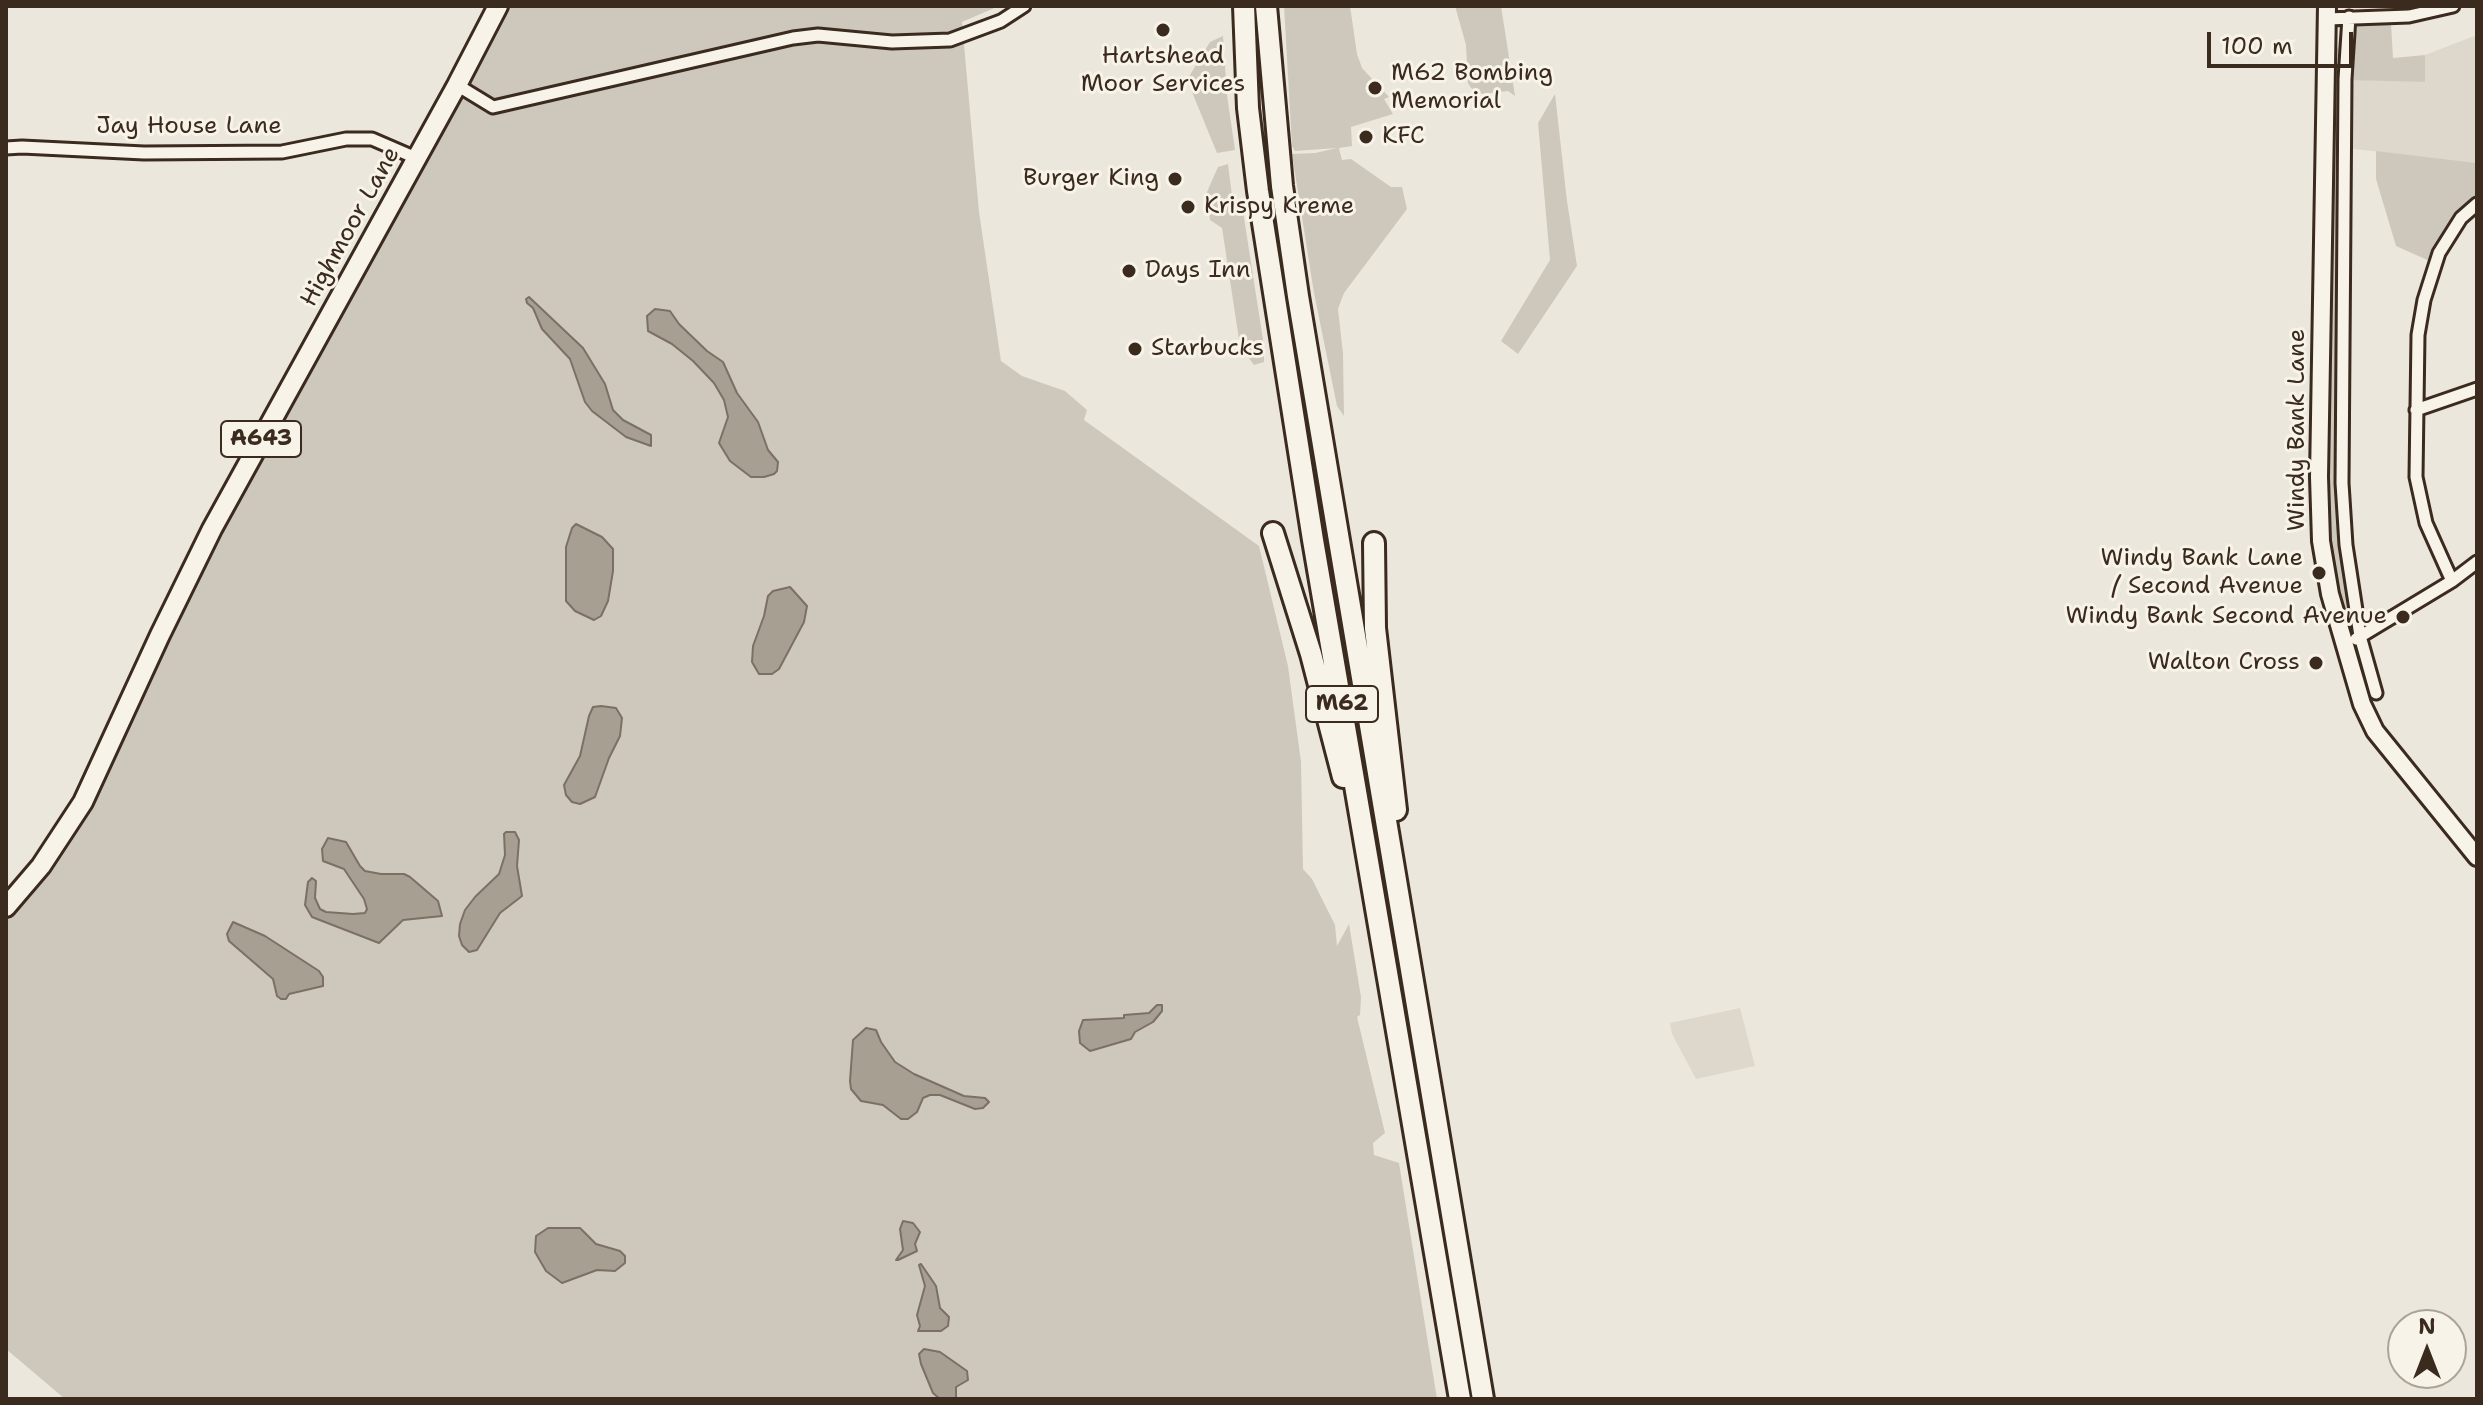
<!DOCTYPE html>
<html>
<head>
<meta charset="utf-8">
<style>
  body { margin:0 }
  #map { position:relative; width:2483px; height:1405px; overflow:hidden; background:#ece7dc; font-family:"Shantell Sans",sans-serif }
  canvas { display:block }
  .frame { position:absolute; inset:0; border:8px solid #3b2a1e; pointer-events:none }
  .north { position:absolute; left:2387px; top:1309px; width:80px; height:80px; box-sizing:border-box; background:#f7f3e8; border:2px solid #aca397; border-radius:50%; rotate:0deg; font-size:22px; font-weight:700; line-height:32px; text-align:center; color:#3b2a1e }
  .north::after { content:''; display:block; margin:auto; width:28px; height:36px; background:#3b2a1e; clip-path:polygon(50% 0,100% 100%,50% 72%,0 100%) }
  .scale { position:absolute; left:2207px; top:32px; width:146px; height:36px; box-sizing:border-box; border:4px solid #3b2a1e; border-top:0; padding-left:10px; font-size:24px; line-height:28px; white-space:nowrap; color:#3b2a1e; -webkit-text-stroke:6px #f7f3e8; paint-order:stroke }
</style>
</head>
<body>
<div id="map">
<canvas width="2483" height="1405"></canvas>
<div class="frame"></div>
<div class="north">N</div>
<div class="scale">100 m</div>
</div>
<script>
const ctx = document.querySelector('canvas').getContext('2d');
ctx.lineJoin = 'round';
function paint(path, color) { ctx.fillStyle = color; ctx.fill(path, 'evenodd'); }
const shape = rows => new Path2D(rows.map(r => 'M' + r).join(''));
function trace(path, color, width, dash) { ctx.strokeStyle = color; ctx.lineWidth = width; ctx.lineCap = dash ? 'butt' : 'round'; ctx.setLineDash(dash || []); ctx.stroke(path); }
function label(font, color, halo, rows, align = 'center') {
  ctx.font = font + ' "Shantell Sans",sans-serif'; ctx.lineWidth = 6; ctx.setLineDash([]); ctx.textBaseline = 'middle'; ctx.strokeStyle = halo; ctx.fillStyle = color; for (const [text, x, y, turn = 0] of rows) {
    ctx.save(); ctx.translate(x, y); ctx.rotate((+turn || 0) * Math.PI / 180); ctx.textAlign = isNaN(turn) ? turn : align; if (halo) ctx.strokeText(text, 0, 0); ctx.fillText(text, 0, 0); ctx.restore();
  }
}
const built = shape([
  [2477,35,2477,163,2346,148,2345,79,2425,82,2425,55],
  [1740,1008,1755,1066,1696,1079,1672,1034,1670,1023]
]);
const green = shape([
  [498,6,999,6,962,22,979,212,1001,361,1022,376,1065,391,1087,410,1084,420,1259,546,1288,666,1301,762,1303,869,1312,879,1335,925,1337,946,1349,924,1361,997,1360,1015,1357,1017,1385,1133,1373,1143,1374,1155,1399,1163,1437,1399,65,1399,6,1349,6,907,41,866,160,635],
  [1284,6,1350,6,1357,54,1362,68,1389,97,1384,99,1393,114,1351,127,1352,146,1339,148,1342,160,1351,159,1391,187,1402,187,1407,209,1344,293,1338,309,1343,353,1344,416,1337,406,1314,293,1292,154,1315,153,1337,148,1295,151,1292,146],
  [1455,6,1501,6,1515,96,1508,91,1482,94,1471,88,1468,83,1466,45],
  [2357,23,2391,23,2393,58,2425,55,2425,82,2349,80,2353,26],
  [1223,36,1227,95,1235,150,1217,153,1187,80,1210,42],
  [2339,37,2348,37,2342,483,2360,636,2344,645,2321,541,2327,48,2338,48],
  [1555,94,1567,201,1577,266,1518,354,1501,341,1550,260,1538,123],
  [2376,151,2477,163,2477,204,2434,263,2396,246,2376,179],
  [1228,164,1233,204,1242,205,1264,346,1264,362,1254,365,1240,346,1222,228,1210,220,1207,192,1218,167]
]);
const water = shape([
  [529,297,583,348,605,384,613,410,623,420,651,435,651,446,626,437,592,411,585,402,570,359,542,329,533,308,527,303,526,299,529,297],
  [655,309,670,311,679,324,707,351,723,362,737,393,758,422,768,450,778,462,777,471,774,474,764,477,751,477,730,461,719,443,728,417,724,400,714,383,693,361,672,344,648,331,647,316,655,309],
  [576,524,602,537,613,549,613,571,608,601,601,616,594,620,575,611,566,601,566,547,572,528,576,524],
  [790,587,807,606,804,622,779,669,772,674,759,674,752,662,753,646,764,616,768,596,773,591,790,587],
  [601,706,616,708,622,718,620,736,609,758,595,797,580,804,572,802,566,795,564,785,580,756,589,716,593,707,601,706],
  [506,832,515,832,519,840,517,866,522,896,500,913,477,950,469,952,462,945,459,936,460,924,465,910,475,897,499,874,505,855,504,834,506,832],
  [328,838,346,842,360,866,365,871,381,874,404,874,410,877,438,901,442,916,403,920,379,943,312,917,305,905,308,882,312,878,316,881,315,898,320,909,326,912,353,914,365,913,367,909,364,899,344,869,323,861,322,849,328,838],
  [233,922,265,936,319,971,323,977,323,986,289,994,286,999,281,999,277,996,273,979,229,941,227,934,233,922],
  [1157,1005,1162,1005,1162,1011,1153,1022,1135,1032,1131,1039,1090,1051,1080,1043,1079,1031,1083,1020,1124,1018,1124,1015,1149,1013,1157,1005],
  [866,1028,876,1030,881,1042,895,1062,914,1074,964,1096,985,1098,989,1102,983,1108,975,1109,940,1095,930,1095,923,1098,917,1112,908,1119,901,1119,883,1105,861,1101,851,1089,850,1081,853,1040,866,1028],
  [903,1221,913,1223,920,1232,915,1244,917,1251,898,1260,896,1260,903,1250,900,1229,903,1221],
  [548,1228,580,1228,596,1244,620,1251,625,1256,625,1263,615,1271,597,1270,562,1283,546,1271,535,1252,536,1236,548,1228],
  [921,1264,936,1286,940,1308,949,1317,948,1326,941,1331,918,1331,920,1326,917,1315,925,1286,919,1265,921,1264],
  [924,1349,940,1352,967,1371,968,1380,956,1387,956,1399,940,1399,933,1393,921,1364,919,1354,924,1349]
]);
const street = shape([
  [2349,17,2345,79,2342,483,2346,545,2360,636,2376,693],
  [2327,19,2409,16,2453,6],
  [457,85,493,107,793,38,818,35,892,42,950,40,1001,21,1024,6],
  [6,148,22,147,144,153,282,152,346,139,372,139,416,158],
  [2416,410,2477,389],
  [2452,581,2426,523,2416,477,2418,335,2424,300,2439,253,2461,218,2477,204],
  [2356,639,2452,581,2477,562]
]);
const secondary = shape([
  [2327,6,2319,477,2321,541,2330,594,2362,704,2375,731,2477,857]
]);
const primary = shape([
  [6,907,41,866,83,802,160,635,212,529,457,85,498,6]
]);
const highway = shape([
  [1244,6,1248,108,1258,191,1313,540,1460,1399],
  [1266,6,1282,186,1298,296,1483,1399],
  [1273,533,1311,654,1343,777],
  [1374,543,1375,628,1396,810]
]);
const markers = [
  [1163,30,8,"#3b2a1e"],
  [1375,88,8,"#3b2a1e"],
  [1366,137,8,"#3b2a1e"],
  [1175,179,8,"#3b2a1e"],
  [1188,207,8,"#3b2a1e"],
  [1129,271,8,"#3b2a1e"],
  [1135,349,8,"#3b2a1e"],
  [2319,573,8,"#3b2a1e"],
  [2403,617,8,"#3b2a1e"],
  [2316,663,8,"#3b2a1e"]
];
const shields = [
  [261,439,80],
  [1342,704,72]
];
const shieldNames = [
  ["A643",261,439],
  ["M62",1342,704]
];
const poiNames = [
  ["Hartshead",1163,57,"center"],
  ["Moor Services",1163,85,"center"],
  ["M62 Bombing",1391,74],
  ["Memorial",1391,102],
  ["KFC",1382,137],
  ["Burger King",1159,179,"right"],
  ["Krispy Kreme",1204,207],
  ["Days Inn",1145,271],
  ["Starbucks",1151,349],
  ["Windy Bank Lane",2303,559,"right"],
  ["/ Second Avenue",2303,587,"right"],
  ["Windy Bank Second Avenue",2387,617,"right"],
  ["Walton Cross",2300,663,"right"]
];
const streetNames = [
  ["Jay House Lane",189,127],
  ["Highmoor Lane",351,227,-61],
  ["Windy Bank Lane",2298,430,-90]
];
paint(built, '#ddd7cc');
paint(green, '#cec8bc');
paint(water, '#a89f93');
trace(water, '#7c7064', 2);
trace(street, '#3b2a1e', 17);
trace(secondary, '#3b2a1e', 22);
trace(primary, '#3b2a1e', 24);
trace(highway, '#3b2a1e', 26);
trace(street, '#f7f3e8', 11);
trace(secondary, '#f7f3e8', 16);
trace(primary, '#f7f3e8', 18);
trace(highway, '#f7f3e8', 20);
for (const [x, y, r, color] of markers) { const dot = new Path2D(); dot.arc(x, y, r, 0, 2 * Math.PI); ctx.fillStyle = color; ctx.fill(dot); trace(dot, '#f7f3e8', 3); }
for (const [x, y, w] of shields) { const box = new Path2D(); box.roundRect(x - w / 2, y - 18, w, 36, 6); ctx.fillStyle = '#f7f3e8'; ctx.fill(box); trace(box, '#3b2a1e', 2); }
label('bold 22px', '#3b2a1e', null, shieldNames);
label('24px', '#3b2a1e', '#f7f3e8', poiNames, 'left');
label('24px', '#3b2a1e', '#f7f3e8', streetNames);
</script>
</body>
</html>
